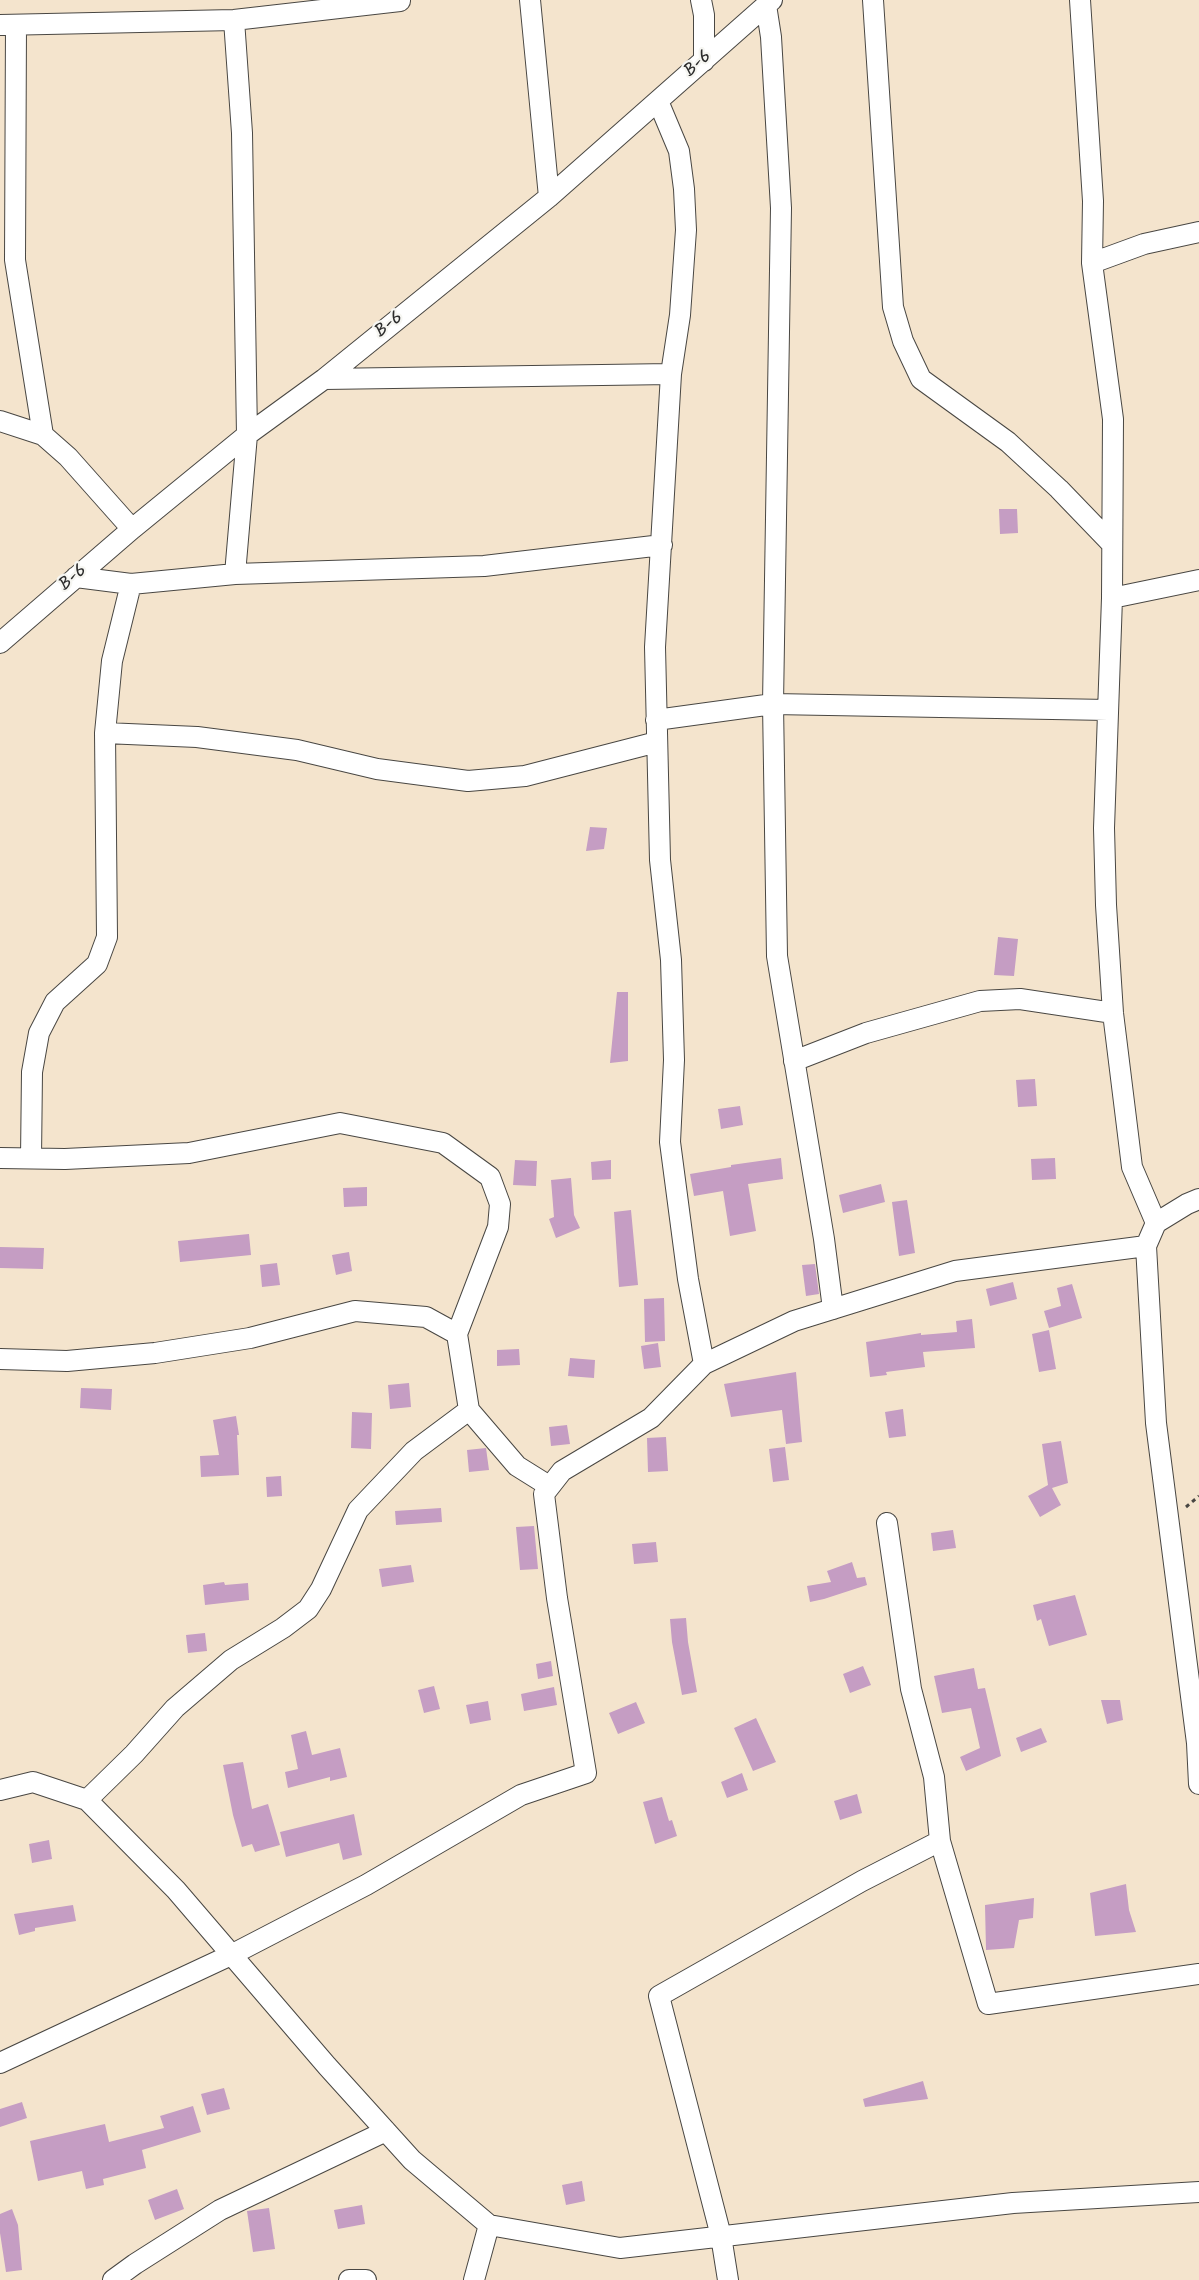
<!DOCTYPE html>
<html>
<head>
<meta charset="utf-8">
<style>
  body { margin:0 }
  canvas { display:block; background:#f4e4cd }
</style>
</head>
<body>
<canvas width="1199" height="2280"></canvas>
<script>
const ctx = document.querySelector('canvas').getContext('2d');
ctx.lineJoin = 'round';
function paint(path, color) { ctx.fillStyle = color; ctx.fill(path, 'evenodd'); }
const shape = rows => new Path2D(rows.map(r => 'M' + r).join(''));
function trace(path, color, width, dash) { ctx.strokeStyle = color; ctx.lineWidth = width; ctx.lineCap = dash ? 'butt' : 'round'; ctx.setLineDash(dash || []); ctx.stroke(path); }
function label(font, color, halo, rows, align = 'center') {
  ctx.font = font + ' Kalam,sans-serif'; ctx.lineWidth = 4.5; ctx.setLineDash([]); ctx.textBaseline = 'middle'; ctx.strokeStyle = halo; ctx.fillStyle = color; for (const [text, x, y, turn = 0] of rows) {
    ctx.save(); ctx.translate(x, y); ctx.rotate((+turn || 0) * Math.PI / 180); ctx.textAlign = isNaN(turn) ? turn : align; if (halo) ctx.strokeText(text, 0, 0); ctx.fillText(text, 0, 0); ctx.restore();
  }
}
const building = shape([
  [999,509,1017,509,1018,533,1000,534],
  [590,827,607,828,604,849,586,851],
  [998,937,1018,939,1014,976,994,975],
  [617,992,628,992,628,1061,610,1063],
  [1035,1079,1037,1106,1018,1107,1016,1080],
  [740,1106,743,1125,721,1129,718,1109],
  [781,1158,783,1179,748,1184,756,1231,730,1236,723,1191,694,1196,690,1174,731,1167,731,1165],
  [1055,1158,1056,1179,1032,1180,1031,1159],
  [515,1160,537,1161,536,1186,513,1185],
  [611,1160,611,1179,592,1180,591,1162],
  [571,1178,574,1215,580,1228,556,1238,549,1219,554,1217,551,1180],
  [881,1184,885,1202,843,1213,839,1195],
  [367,1187,367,1206,344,1207,343,1188],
  [907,1200,915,1253,899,1256,892,1202],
  [631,1210,638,1285,619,1287,614,1212],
  [249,1234,251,1255,180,1262,178,1241],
  [0,1247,44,1248,43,1269,0,1268],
  [349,1252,352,1271,336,1275,332,1255],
  [277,1263,280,1285,262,1287,260,1265],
  [815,1264,819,1294,806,1296,802,1265],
  [1013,1282,1017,1299,990,1306,986,1289],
  [1072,1284,1082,1318,1049,1328,1044,1311,1061,1306,1057,1288],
  [664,1298,665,1341,645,1342,644,1299],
  [972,1319,975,1348,923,1352,925,1367,886,1372,887,1375,870,1377,866,1342,921,1333,921,1335,957,1332,956,1321],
  [1049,1330,1056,1369,1039,1372,1032,1334],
  [658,1343,661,1367,644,1369,641,1346],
  [519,1349,520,1365,497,1366,497,1350],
  [570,1358,595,1360,594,1378,568,1376],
  [796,1372,802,1442,786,1444,782,1410,731,1417,724,1384],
  [409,1383,411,1407,390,1409,388,1385],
  [81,1388,112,1389,111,1410,80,1408],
  [903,1409,906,1436,889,1438,885,1412],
  [352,1412,372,1413,371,1449,351,1448],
  [236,1416,239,1435,237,1435,239,1475,201,1477,200,1456,219,1455,213,1420],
  [567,1425,570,1444,551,1446,549,1427],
  [666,1437,668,1471,648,1472,647,1438],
  [1061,1441,1068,1483,1052,1488,1061,1505,1040,1517,1028,1496,1048,1485,1042,1444],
  [785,1447,789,1480,773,1482,769,1449],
  [486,1448,489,1470,469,1472,467,1450],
  [281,1476,282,1496,267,1497,266,1477],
  [441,1508,442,1522,396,1525,395,1511],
  [534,1526,538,1569,520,1570,516,1527],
  [953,1530,956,1548,933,1551,931,1533],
  [656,1542,658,1562,634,1564,632,1544],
  [852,1562,857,1578,865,1577,867,1585,824,1599,810,1602,807,1586,831,1582,827,1571],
  [411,1565,414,1582,382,1587,379,1569],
  [224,1582,225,1585,248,1583,249,1600,205,1605,203,1585],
  [1075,1595,1087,1635,1049,1646,1041,1619,1037,1621,1033,1605],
  [686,1618,688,1642,697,1692,682,1695,672,1642,670,1619],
  [205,1633,207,1651,188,1653,186,1635],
  [551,1661,553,1676,538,1679,536,1664],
  [863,1666,871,1685,850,1693,843,1674],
  [974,1668,978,1689,985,1688,1001,1756,966,1771,960,1757,980,1748,971,1708,942,1713,934,1676],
  [434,1686,440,1709,424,1713,418,1690],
  [554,1687,557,1705,524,1711,521,1694],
  [1101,1700,1120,1700,1123,1720,1107,1724],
  [488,1701,491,1720,470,1724,466,1705],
  [636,1702,645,1723,618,1734,609,1713],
  [756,1718,776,1762,753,1771,734,1728],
  [1041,1728,1047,1742,1021,1752,1016,1738],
  [306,1731,312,1755,340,1748,347,1777,330,1781,330,1777,288,1788,285,1772,298,1769,291,1735],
  [243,1762,252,1809,268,1804,280,1845,255,1852,252,1844,242,1847,233,1815,223,1765],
  [742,1773,748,1790,727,1798,721,1782],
  [857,1794,862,1813,840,1820,834,1801],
  [662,1797,669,1821,672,1820,677,1836,655,1844,643,1802],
  [354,1814,362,1855,343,1860,339,1843,286,1857,280,1832],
  [49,1840,52,1859,32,1863,29,1844],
  [1126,1884,1129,1910,1136,1932,1095,1936,1090,1893],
  [1034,1898,1033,1918,1019,1920,1014,1948,986,1950,985,1905],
  [73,1905,76,1921,35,1928,35,1931,19,1935,14,1914],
  [923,2081,928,2099,865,2107,863,2099],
  [224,2088,230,2109,207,2115,201,2094],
  [22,2102,27,2118,0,2127,0,2109],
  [193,2106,201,2132,142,2150,146,2168,103,2179,104,2185,86,2189,82,2171,38,2181,30,2141,105,2124,109,2142,164,2128,160,2116],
  [582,2181,585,2201,566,2205,562,2185],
  [177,2189,184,2209,155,2220,148,2200],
  [362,2205,365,2224,338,2229,334,2210],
  [269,2208,275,2249,253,2252,247,2211],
  [12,2209,18,2225,22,2270,6,2272,0,2233,0,2214]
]);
const path = shape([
  [1186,1507,1199,1496]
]);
const minor = shape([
  [530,0,549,197],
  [701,0,704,15,704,61],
  [873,0,893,307,903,341,921,379,1008,442,1059,489,1112,544],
  [1080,0,1093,201,1092,263,1113,419,1112,598],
  [766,5,771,37,781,208,773,704,777,956,824,1239,833,1309],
  [234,20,242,133,247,435,235,574],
  [0,25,234,20,400,1],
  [16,25,15,260,43,435],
  [658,101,679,151,684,189,686,230,680,315,671,374,655,647,660,860,671,960,674,1060,670,1142,688,1279,704,1364],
  [1092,263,1144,244,1199,232],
  [324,379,671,374],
  [0,421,43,435,68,457,132,529],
  [76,577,131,584,235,574,484,566,662,545],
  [0,643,132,529,247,435,324,379,549,197,772,0],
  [656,720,773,704,1108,710],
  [105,733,197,737,297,750,377,769,468,781,525,776,657,742],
  [794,1061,866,1033,980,1001,1020,999,1113,1013],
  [0,1158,65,1159,189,1153,340,1123,443,1143,490,1177,500,1204,498,1227,457,1334,469,1410,517,1466,549,1486],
  [31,1158,32,1072,39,1033,55,1002,97,964,107,937,105,733,112,661,131,584],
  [1199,1199,1187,1204,1156,1223,1146,1246,1156,1423,1197,1743,1199,1784],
  [1156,1223,1132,1167,1113,1013,1106,905,1104,828,1112,598,1199,580],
  [0,1359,67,1361,155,1353,250,1338,355,1311,426,1317,457,1334],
  [887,1523,911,1689,934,1777,940,1841,988,2004,1199,1974],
  [0,1790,33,1782,87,1800,176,1890,327,2066,412,2160,489,2225,620,2248,1013,2203,1199,2192],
  [87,1800,134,1754,175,1708,231,1660,283,1628,308,1609,321,1589,358,1510,414,1451,469,1410],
  [0,2063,231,1955,366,1885,521,1795,586,1773,557,1598,544,1494,562,1471,651,1418,704,1364,794,1321,955,1271,1146,1246],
  [113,2280,135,2264,220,2210,386,2131],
  [349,2280,366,2280],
  [474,2280,489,2225],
  [728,2280,721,2236,659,1996,862,1881,940,1841]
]);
const streetNames = [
  ["B-6",699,65,-42],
  ["B-6",390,326,-39],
  ["B-6",74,579,-41]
];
paint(building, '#c59dc3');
trace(minor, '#494743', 22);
trace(path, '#494743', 3, [4, 4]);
trace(minor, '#fff', 20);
label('18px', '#2b2b2b', '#f6f6f2', streetNames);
</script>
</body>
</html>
